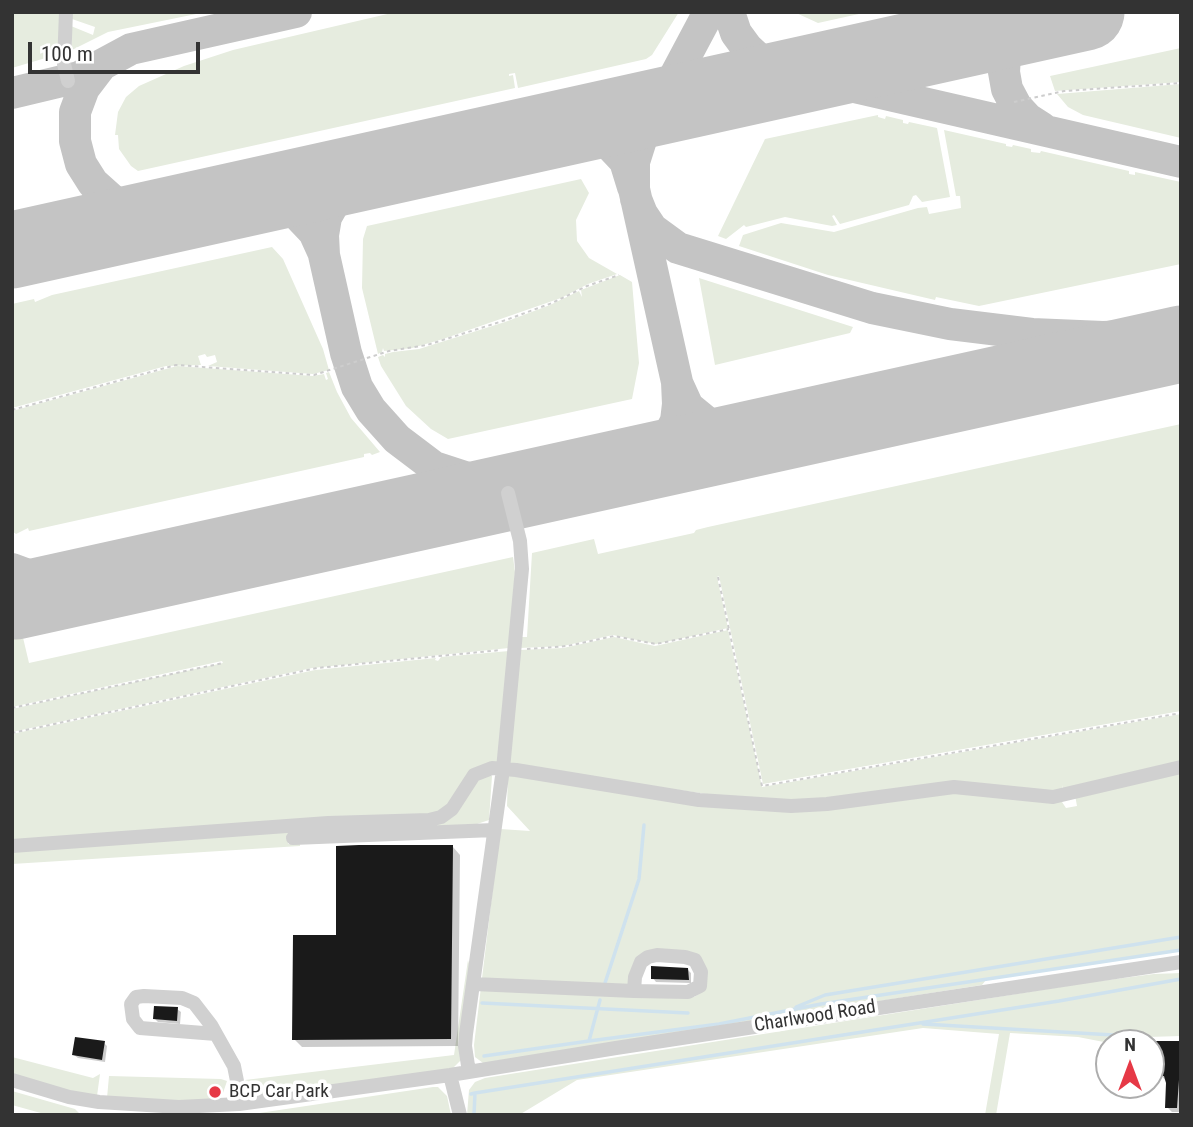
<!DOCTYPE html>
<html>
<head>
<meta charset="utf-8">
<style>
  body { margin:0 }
  #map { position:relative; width:1193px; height:1127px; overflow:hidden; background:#fff; font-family:"Roboto Condensed",sans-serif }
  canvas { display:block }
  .frame { position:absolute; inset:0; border:14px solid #333; pointer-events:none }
  .north { position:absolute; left:1095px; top:1029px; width:70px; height:70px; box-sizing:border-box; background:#fff; border:2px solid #adadad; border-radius:50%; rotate:0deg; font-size:19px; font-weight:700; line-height:28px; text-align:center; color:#333 }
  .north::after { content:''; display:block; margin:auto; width:24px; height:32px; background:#e63946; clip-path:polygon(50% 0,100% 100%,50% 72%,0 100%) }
  .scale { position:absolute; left:28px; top:42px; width:172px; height:32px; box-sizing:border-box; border:4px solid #333; border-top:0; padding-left:9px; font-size:21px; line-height:24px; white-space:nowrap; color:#333; -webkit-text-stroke:5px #fff; paint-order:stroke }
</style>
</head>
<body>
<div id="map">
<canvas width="1193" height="1127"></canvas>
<div class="frame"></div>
<div class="north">N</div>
<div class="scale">100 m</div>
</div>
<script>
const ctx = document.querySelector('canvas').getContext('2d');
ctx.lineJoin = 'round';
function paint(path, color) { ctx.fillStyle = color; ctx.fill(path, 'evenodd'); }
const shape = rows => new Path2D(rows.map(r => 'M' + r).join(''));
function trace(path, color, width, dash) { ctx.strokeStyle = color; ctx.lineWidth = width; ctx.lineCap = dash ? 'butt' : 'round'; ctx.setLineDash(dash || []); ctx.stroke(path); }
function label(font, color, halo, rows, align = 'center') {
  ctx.font = font + ' "Roboto Condensed",sans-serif'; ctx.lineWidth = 7; ctx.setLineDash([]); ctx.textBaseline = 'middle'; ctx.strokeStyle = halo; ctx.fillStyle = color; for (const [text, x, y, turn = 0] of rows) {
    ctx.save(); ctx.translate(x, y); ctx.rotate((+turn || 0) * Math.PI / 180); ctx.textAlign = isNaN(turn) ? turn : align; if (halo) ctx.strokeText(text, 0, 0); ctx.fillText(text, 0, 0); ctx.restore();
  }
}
const green = shape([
  [12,12,61,12,59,54,12,68],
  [72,12,206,12,108,32,72,50,71,26,93,35,95,27,72,19],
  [396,12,679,12,652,55,646,59,518,88,515,73,509,74,509,76,513,75,515,88,138,171,131,166,119,149,118,135,115,135,118,112,126,97,139,86,184,66,233,50],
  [794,12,868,12,818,23],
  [1181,48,1181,82,1055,91,1050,76],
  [1181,84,1181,138,1083,115,1068,107,1057,94],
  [878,115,878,117,885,119,886,116,903,120,903,123,908,124,909,122,937,128,950,197,922,202,916,195,913,196,909,205,840,224,834,215,832,216,837,225,832,226,785,217,746,227,744,225,726,239,718,236,765,139],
  [944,130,1006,144,1006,146,1012,147,1013,145,1031,149,1031,152,1040,153,1041,151,1129,171,1129,174,1135,175,1135,172,1181,182,1181,264,979,306,936,297,935,300,828,275,739,246,743,235,781,223,834,232,918,208,927,207,929,214,961,208,960,196,956,196],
  [581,179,589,193,576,220,577,241,589,258,617,274,588,284,561,298,443,339,412,348,384,351,383,348,382,352,378,354,362,288,363,239,367,226],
  [272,247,283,259,323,349,329,370,313,374,208,366,217,362,215,355,207,357,205,354,198,356,201,365,166,366,12,408,12,304,34,299,35,302,52,295],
  [620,275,632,282,639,363,632,399,448,439,431,429,406,406,381,366,378,357,383,355,385,357,385,354,393,352,419,349,505,322,550,305,579,291,582,297,581,290],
  [699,278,853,327,850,333,715,365],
  [177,366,313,376,324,374,326,380,328,379,326,373,329,372,337,392,351,418,380,452,372,455,370,453,364,454,364,457,29,531,28,528,16,534,12,531,12,411],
  [1181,424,1181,711,763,784,719,576,717,577,728,628,656,644,613,635,563,646,520,648,521,637,527,637,532,553,594,539,598,554,694,533,696,530,708,527],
  [513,557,515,572,509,648,312,668,12,732,12,709,223,663,222,661,12,707,12,591,29,663],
  [728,630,762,787,1181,714,1181,763,1063,791,1062,785,1062,792,990,785,851,798,761,802,509,765,520,650,563,648,614,637,655,646],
  [509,651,497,764,439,814,12,843,12,734,315,670,436,658,435,660,438,661,441,657],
  [1181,769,1181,950,986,980,982,985,483,1063,475,1057,474,1045,500,829,530,831,507,806,508,775,724,806,938,791,1060,799,1066,808,1077,806,1075,795],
  [651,953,704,966,702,992,694,997,627,995],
  [488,776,492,776,489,820,477,824,288,835,288,844,300,844,300,846,12,864,12,849,439,822,473,783],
  [468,960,471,971,461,1060,452,1069,263,1094,254,1091,245,1080,454,1055],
  [1181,973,1181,1036,1148,1037,1148,1043,1109,1043,1078,1037,1010,1033,996,1115,985,1115,999,1034,923,1028,577,1080,519,1115,467,1115,469,1090,475,1082,485,1078,1092,982,1154,974],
  [12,1057,93,1078,100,1074,97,1096,73,1092,12,1075],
  [109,1076,221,1079,227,1081,223,1093,215,1099,182,1101,107,1098],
  [433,1087,438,1087,447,1096,451,1115,246,1115],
  [12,1091,75,1109,81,1115,48,1115,12,1105]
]);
const shadow = shape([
  [453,847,460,855,458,1046,302,1047,294,1039,338,937],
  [688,970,691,973,691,983,656,982,653,978],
  [177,1009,181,1012,180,1024,158,1022,155,1019],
  [104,1043,107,1046,105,1062,78,1058,74,1055],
  [1158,1043,1181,1044,1181,1112,1172,1112,1167,1107,1166,1081,1161,1075]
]);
const stream = shape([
  [605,983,639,879,644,825],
  [600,1000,589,1041,719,1024,821,1004,1181,950],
  [482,1003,688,1013],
  [796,1007,825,995,1181,937],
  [923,1024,1148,1037],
  [484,1056,589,1041],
  [475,1093,1059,1001,1181,979],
  [471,1094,475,1093,474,1115]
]);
const taxiway = shape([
  [729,12,736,33,747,48,760,60,780,70,1181,162],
  [1037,12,1023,23,1010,42,1005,55,1004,72,1007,89,1016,106,1028,119,1042,128],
  [100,67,84,88,75,112,75,141,81,164,93,183,112,200,138,212,163,215],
  [12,93,79,77,131,49,296,12],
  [559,129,586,131,609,144,625,161,633,187],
  [378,169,355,180,338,196,326,217,323,235,324,255,346,353,357,387,371,410,397,439,434,467,483,483,540,486],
  [240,198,268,200,295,212,314,232,324,254],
  [636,199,642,214,652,229,678,248,872,308,950,324,1032,334,1103,337,1181,334],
  [677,383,688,407,710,425,730,435,763,436],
  [632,465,659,446,669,435,676,421,678,404,677,382,634,189,634,162,641,140,709,12],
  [12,569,39,579,69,584,125,577]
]);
const runway = shape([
  [12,250,1086,12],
  [16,601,1181,344]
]);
const building = shape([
  [359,845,453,845,451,1039,292,1040,293,935,336,935,336,846],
  [651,966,688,968,689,980,651,979],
  [154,1006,178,1007,177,1021,153,1019],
  [75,1037,105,1041,102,1060,72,1055],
  [1156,1041,1179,1041,1181,1044,1181,1080,1179,1080,1177,1108,1165,1108,1166,1083,1164,1076,1159,1076]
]);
const path = shape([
  [1014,102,1064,91,1181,83],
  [12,410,176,365,314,375,389,351,427,345,506,320,552,303,587,286,619,275],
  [718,577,762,786,1181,713],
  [527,649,567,646,614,636,656,644,729,629],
  [12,708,223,663],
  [12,733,317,668,501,650]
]);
const minor = shape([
  [66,12,64,64,68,81],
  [293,838,494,830],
  [12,846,328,823,429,820,441,817,452,809,474,775,492,768,516,770,699,800,791,806,827,804,954,787,1053,797,1181,767],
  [657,955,685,957,695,960,701,972,700,986,688,992,634,991,635,977,641,962,648,957,657,955],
  [474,984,634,991],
  [216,1034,140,1028,133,1019,131,1004,136,997,144,996,182,998,194,1003,211,1025,216,1034,234,1066,237,1081,239,1104],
  [469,1072,465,1046,466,1034,503,769,522,569,520,541,508,493],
  [450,1075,460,1115],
  [12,1080,69,1097,99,1102,179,1107,239,1104,450,1075,616,1048,1181,962]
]);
const markers = [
  [215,1092,7,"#e63946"]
];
const streetNames = [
  ["Charlwood Road",815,1017,-9]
];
const poiNames = [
  ["BCP Car Park",229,1092]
];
paint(green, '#e6ecdf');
paint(shadow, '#0003');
trace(stream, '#cfe2ee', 3.5);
trace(taxiway, '#c4c4c4', 32);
trace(runway, '#c4c4c4', 77);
paint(building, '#1a1a1a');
trace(path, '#cdcdcd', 2, [3.5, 3.5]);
trace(minor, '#d0d0d0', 14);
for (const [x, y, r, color] of markers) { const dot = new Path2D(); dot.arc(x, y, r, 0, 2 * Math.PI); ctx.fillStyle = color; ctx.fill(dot); trace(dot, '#fff', 2.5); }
label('19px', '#333', '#fff', streetNames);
label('19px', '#333', '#fff', poiNames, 'left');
</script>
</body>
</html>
